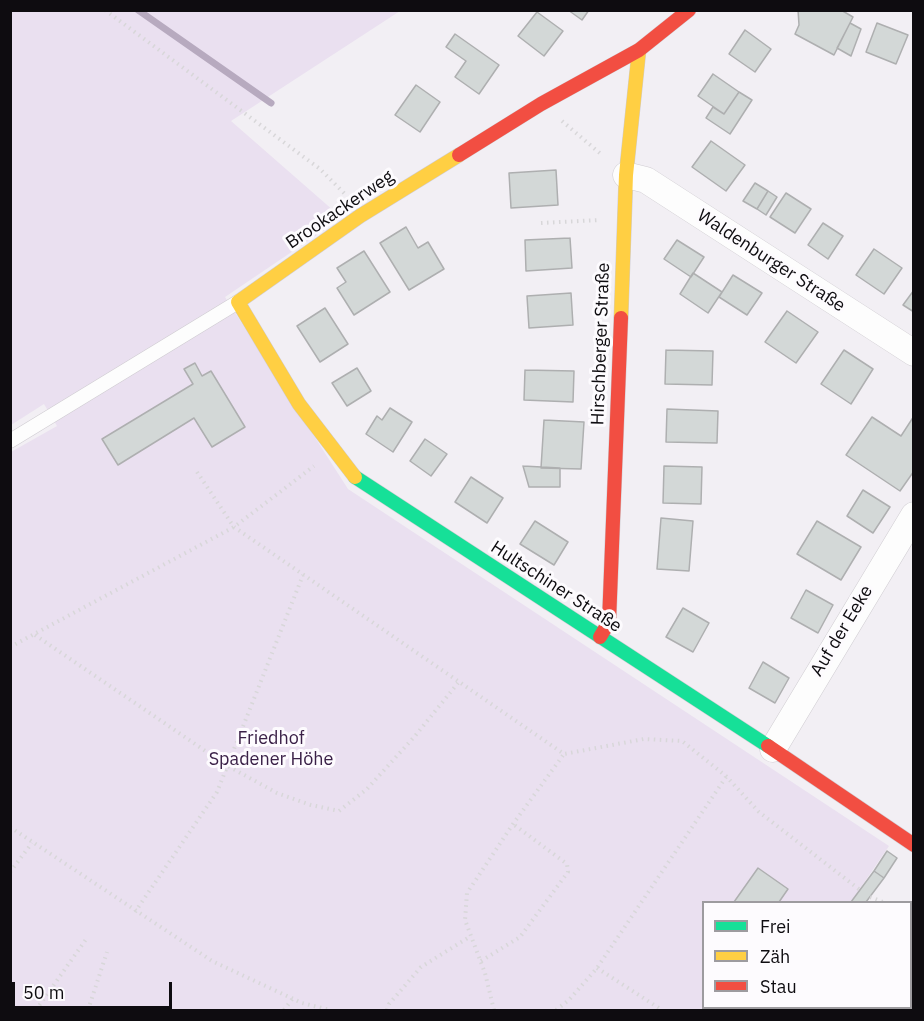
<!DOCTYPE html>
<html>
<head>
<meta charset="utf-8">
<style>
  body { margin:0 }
  #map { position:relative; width:924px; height:1021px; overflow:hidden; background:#f2eff4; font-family:"IBM Plex Sans",sans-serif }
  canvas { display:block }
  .frame { position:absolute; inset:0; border:12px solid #0e0c10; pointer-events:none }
  .legend { position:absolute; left:702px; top:901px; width:210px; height:108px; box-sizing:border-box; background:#fdfbfe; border:2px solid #9d9b9f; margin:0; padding:8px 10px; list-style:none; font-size:18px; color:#0e0c10 }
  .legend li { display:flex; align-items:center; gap:12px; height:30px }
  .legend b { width:30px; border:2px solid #9d9b9f }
  .scale { position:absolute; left:12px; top:982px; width:160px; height:27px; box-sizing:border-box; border:3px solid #0e0c10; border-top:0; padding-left:8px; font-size:18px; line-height:21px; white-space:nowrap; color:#0e0c10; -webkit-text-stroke:4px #fdfbfe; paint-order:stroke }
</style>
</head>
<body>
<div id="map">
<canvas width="924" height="1021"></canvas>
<div class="frame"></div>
<ul class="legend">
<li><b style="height:8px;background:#16e098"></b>Frei</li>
<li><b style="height:8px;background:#ffcf43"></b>Zäh</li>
<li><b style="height:8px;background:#f24e42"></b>Stau</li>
</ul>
<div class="scale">50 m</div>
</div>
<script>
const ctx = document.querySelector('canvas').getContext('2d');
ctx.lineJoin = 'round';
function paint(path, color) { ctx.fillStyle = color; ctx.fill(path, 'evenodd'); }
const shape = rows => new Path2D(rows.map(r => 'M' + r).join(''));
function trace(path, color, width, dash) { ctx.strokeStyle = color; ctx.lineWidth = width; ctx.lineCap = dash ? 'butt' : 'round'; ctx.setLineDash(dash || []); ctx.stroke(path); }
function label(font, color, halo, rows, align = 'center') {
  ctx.font = font + ' "IBM Plex Sans",sans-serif'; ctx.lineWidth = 6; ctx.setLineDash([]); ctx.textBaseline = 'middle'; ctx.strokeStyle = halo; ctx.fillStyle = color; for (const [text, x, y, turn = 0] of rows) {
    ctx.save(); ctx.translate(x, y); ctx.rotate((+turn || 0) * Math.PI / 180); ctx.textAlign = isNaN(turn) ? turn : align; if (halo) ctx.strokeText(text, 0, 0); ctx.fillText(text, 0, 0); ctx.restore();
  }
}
const green = shape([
  [11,11,400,11,231,121,342,218,225,297,348,489,889,846,851,902,704,902,704,1008,779,1008,777,1010,11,1010,11,452,57,426,44,404,11,425]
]);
const stream = shape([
  [138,10,271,103]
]);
const building = shape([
  [568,10,589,10,582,20,568,10],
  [798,10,841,10,853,17,834,55,795,34,799,25,798,10],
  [537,12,563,31,544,56,518,36,537,12],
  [850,23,861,29,851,56,837,48,850,23],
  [877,23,908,35,896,64,866,52,877,23],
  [745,30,771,49,755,72,729,54,745,30],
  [455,34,499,65,479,94,455,77,466,61,446,47,455,34],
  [713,74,739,92,724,114,698,96,713,74],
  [416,85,440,102,420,132,395,115,416,85],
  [739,92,752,100,730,134,706,118,713,107,724,114,739,92],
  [711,141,745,165,726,191,692,167,711,141],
  [556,170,558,205,511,208,509,173,556,170],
  [755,183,768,191,757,209,743,201,755,183],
  [768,191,777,197,766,215,757,209,768,191],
  [786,193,811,209,795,233,770,217,786,193],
  [823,223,843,236,828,259,808,245,823,223],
  [406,227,418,248,428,242,444,269,409,290,380,243,406,227],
  [570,238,572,268,526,271,525,240,570,238],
  [677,240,704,257,691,277,664,259,677,240],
  [874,249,902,268,884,294,856,275,874,249],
  [364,251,390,292,354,315,337,288,346,282,337,268,364,251],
  [693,273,722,292,708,313,680,294,693,273],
  [733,275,762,293,747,315,719,297,733,275],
  [914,290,914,312,903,305,914,290],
  [571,293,573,325,529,328,527,296,571,293],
  [325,308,348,344,320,362,297,326,325,308],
  [787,311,818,332,796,363,765,342,787,311],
  [666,350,713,351,712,385,665,384,666,350],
  [844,350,873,369,851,404,821,384,844,350],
  [195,363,202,376,211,371,245,427,212,447,194,418,118,465,102,439,193,384,184,369,195,363],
  [357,368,371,391,347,406,332,383,357,368],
  [525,370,574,371,573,402,524,400,525,370],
  [390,408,412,422,393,452,366,434,377,416,382,420,390,408],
  [667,409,718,411,717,443,666,442,667,409],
  [914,416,914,471,900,491,846,455,872,417,901,436,914,416],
  [544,420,584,422,581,469,541,468,544,420],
  [425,439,447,454,431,476,410,461,425,439],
  [523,466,560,468,560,487,529,487,523,466],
  [664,466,702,467,701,504,663,503,664,466],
  [471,477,503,498,487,523,455,502,471,477],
  [863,490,890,507,873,533,847,516,863,490],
  [661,518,693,521,689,571,657,569,661,518],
  [535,521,568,542,554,565,520,544,535,521],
  [817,521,861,547,841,580,797,554,817,521],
  [806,590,833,605,818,633,791,618,806,590],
  [683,608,709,623,693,652,666,637,683,608],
  [763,662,789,678,775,703,749,688,763,662],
  [887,851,897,858,884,878,874,871,887,851],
  [758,868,788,889,779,902,734,902,758,868],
  [874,871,884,878,866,902,851,902,874,871],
  [720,1008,779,1008,777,1010,724,1010,720,1008],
  [859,1008,883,1008,881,1010,857,1010,859,1008]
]);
const path = shape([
  [105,10,320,169,346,195],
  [562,121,602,155],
  [541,223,599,220],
  [197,472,234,527,564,754,644,739,682,741,726,776,759,812,860,890],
  [35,635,226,765,277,793,311,805,339,811,367,789,415,736,458,683],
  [10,647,234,527,314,466],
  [10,827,212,961,302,1003,330,1010],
  [10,872,32,843],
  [870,897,883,902],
  [135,912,217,792,303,575],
  [910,913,914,914],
  [481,961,520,937,568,872,567,864,513,824],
  [597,968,662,1010],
  [36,1010,87,938],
  [88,1010,107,952],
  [284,1010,293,998],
  [387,1010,389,1004,421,967,471,936],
  [494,1010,485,973,465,920,467,893,513,824,564,754],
  [556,1010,569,1000,597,968,726,777]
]);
const lane = shape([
  [10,441,238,302]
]);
const street = shape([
  [626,175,646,180,914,353],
  [773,749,914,515]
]);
const fast = shape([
  [355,477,768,746]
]);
const slow = shape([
  [621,318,626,175,639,50],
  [355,477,299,404,238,302,360,216,459,155]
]);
const jam = shape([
  [459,155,541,104,639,50,689,10],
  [600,637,609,622,621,318],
  [768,746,914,845]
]);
const streetNames = [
  ["Brookackerweg",340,210,-34],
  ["Waldenburger Straße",771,261,33],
  ["Hirschberger Straße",601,344,-88],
  ["Hultschiner Straße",556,587,33],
  ["Auf der Eeke",842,631,-59]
];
const parkNames = [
  ["Friedhof",271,739],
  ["Spadener Höhe",271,760]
];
paint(green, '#eae0f0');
trace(stream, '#b7aabf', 7);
paint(building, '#d3d8d7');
trace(building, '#aeafb0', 1.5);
trace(lane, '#cfccd1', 15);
trace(street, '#cfccd1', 27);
trace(fast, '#cfccd1', 15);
trace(slow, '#cfccd1', 15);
trace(jam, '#cfccd1', 15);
trace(path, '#d8d7d9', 4, [1.5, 4.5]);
trace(lane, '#fdfdfd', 14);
trace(street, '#fdfdfd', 26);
trace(fast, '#16e098', 14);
trace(slow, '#ffcf43', 14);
trace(jam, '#f24e42', 14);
label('18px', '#0e0c10', '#fdfbfe', streetNames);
label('18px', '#3a2047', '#fdfbfe', parkNames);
</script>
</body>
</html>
